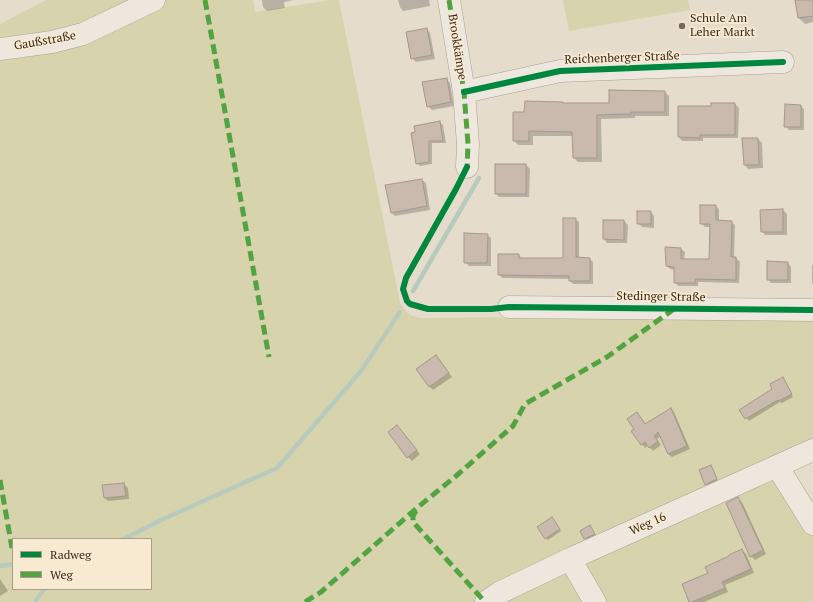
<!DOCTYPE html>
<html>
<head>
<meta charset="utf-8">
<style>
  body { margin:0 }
  #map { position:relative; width:813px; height:602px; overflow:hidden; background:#e6dccc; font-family:"PT Serif",serif }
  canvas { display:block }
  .legend { position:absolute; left:12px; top:538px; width:140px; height:52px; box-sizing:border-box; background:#f7ead1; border:1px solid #ab9d89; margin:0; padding:5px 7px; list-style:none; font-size:12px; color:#39291c }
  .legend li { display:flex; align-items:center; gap:8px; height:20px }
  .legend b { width:20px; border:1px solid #ab9d89 }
</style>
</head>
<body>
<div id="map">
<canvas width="813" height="602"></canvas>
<ul class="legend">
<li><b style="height:5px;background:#00873e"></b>Radweg</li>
<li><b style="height:5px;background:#53a341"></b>Weg</li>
</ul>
</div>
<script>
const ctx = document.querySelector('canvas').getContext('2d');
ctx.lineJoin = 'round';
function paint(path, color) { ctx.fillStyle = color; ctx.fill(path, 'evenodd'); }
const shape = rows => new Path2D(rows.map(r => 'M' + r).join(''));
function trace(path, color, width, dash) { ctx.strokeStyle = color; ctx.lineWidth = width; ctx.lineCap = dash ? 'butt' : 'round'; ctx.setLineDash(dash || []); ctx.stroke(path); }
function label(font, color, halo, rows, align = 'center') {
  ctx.font = font + ' "PT Serif",serif'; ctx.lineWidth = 3.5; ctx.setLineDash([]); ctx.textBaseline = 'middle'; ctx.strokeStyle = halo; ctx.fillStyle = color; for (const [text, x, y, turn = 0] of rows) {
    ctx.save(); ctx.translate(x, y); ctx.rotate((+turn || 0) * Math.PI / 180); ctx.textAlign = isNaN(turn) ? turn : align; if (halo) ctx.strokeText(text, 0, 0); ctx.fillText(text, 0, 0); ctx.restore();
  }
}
const green = shape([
  [46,0,253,0,255,12,331,0,339,0,399,298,400,303,405,310,410,315,420,318,813,315,813,442,770,461,813,531,813,602,0,602,0,24],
  [13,539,151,539,151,589,13,589],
  [563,0,688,0,690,10,569,31]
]);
const shadow = shape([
  [262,0,294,0,284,2,285,8,267,11,263,7],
  [398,0,429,0,430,6,403,11,400,7],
  [796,0,813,0,813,22,805,24,799,18],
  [427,29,430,33,435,59,416,62,412,58],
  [446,79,450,83,454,106,432,110,428,106],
  [665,92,669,96,669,116,635,116,635,118,601,119,602,162,578,162,574,158,574,136,533,136,533,145,518,145,514,140,525,113,564,104,610,104],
  [712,104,735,104,739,108,738,138,703,138,703,141,682,141,679,137,712,107],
  [801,106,804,109,804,130,789,130,785,126],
  [439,122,443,125,446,143,432,143,432,164,420,166,417,163,412,133],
  [758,139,762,143,763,168,748,169,745,165],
  [526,165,530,169,529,197,499,197,496,193],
  [422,180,426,183,430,210,395,216,392,213],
  [715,206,719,209,719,222,731,222,735,225,734,258,736,258,740,262,739,283,698,282,698,286,678,286,675,282,675,270,670,269,667,266,666,248,681,249,685,252,684,260,710,260,711,227,705,227,701,223],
  [783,210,787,214,787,235,765,235,762,231],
  [651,212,654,216,654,228,642,227,638,223],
  [575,219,579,222,579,258,590,259,593,262,593,284,573,284,570,281,570,279,502,278,499,274,519,255,522,259,564,259],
  [624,221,628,225,627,243,607,243,604,239],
  [487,235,491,238,491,266,469,266,465,262],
  [788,263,791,267,791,283,771,283,768,279],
  [812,265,813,265,813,284,812,283],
  [436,356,440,360,452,377,433,390,429,386],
  [783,378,785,381,793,397,782,403,780,402,749,421,741,410,774,389],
  [671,409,674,412,690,449,672,457,668,454,661,436,657,439,661,445,653,451,648,445,645,448,632,431,636,429,640,417,646,425],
  [401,430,420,454,412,461,408,457],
  [711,466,712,468,718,481,708,486,706,484],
  [124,484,128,488,129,499,108,501,105,498,103,486],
  [738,498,742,502,766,554,755,560,751,556],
  [553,520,561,531,548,540,539,528],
  [591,528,596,536,587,540,585,538],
  [742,550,746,554,754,573,725,585,728,592,704,602,690,602,709,574],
  [0,579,8,591,0,596]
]);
const stream = shape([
  [413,291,479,178],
  [124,539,161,520,277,468,361,371,400,312],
  [0,566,13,564],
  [36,602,36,600,44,589]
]);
const building = shape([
  [795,0,813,0,813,16,798,18,795,0],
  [427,28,432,55,411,59,406,32,427,28],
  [447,78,451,102,427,107,422,82,447,78],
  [609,90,665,91,665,112,631,112,631,114,597,115,597,158,573,158,572,132,529,131,529,141,513,141,513,112,524,112,525,101,563,102,563,103,609,103,609,90],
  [711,103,735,103,735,135,700,135,700,138,678,137,678,106,711,106,711,103],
  [785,104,801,105,801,127,784,127,785,104],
  [440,121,443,141,429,141,429,162,416,164,411,133,415,132,414,126,440,121],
  [742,138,758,138,759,165,744,165,742,138],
  [495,164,526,164,526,194,495,194,495,164],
  [422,179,427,206,391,213,385,185,422,179],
  [700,205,716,205,716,220,732,221,731,257,736,257,736,280,695,279,695,283,674,283,674,267,666,266,665,247,681,248,681,259,709,259,710,224,700,224,700,205],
  [783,209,783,232,761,232,760,210,783,209],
  [637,211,651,211,651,224,637,224,637,211],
  [563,218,576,218,576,257,590,258,590,281,569,281,569,276,498,275,498,254,519,254,519,258,563,258,563,218],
  [603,220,624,220,624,240,603,239,603,220],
  [464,233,488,234,487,263,464,263,464,233],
  [767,261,788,262,788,280,767,280,767,261],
  [436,355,449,373,429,387,416,369,436,355],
  [783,377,792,394,778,401,778,400,745,419,739,410,772,389,770,384,783,377],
  [671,408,687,446,668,454,658,432,654,436,658,441,649,448,645,442,641,445,631,431,634,429,627,419,637,412,645,424,671,408],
  [397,425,417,450,407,458,388,432,397,425],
  [711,465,717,479,705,485,699,470,711,465],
  [124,483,126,496,104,498,102,485,124,483],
  [738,497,763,550,750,557,726,503,738,497],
  [552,517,560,529,545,539,537,527,552,517],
  [590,525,595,534,584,539,580,531,590,525],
  [742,549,751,569,722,582,725,588,692,602,689,602,682,584,708,573,705,567,729,556,729,555,742,549]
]);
const minor = shape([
  [449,0,464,92,468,144,467,167],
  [0,49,52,42,83,34,154,0],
  [464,92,560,71,783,62],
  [509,307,813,310],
  [777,466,813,524],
  [570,559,595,602],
  [486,602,499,593,570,559,813,450]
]);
const quiet = shape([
  [205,0,269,357],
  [449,0,464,92,468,144,467,167,465,170],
  [0,480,12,548],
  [416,511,413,516,413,522,485,602],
  [305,602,321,592,418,507,456,476,513,426,525,404,607,357,674,309]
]);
const cycleway = shape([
  [464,92,560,71,783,62],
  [467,167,456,189,406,278,403,289,407,301,410,304,428,309,491,309,509,307,813,310]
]);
const markers = [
  [682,26,4,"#76685a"]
];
const poiNames = [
  ["Schule Am",690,19],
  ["Leher Markt",690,33]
];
const streetNames = [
  ["Gaußstraße",45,41,-10],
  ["Brookkämpe",457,47,81],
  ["Reichenberger Straße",622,58,-2],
  ["Stedinger Straße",661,297,1],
  ["Weg 16",648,524,-24]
];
paint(green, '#d7d4ad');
paint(shadow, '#0003');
trace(stream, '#b8cabd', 4.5);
paint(building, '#c9baad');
trace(building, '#a6978b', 1);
trace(minor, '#aaa195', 23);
trace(minor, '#ede7dd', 22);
trace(quiet, '#53a341', 5, [10, 5]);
trace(cycleway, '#00873e', 6);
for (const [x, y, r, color] of markers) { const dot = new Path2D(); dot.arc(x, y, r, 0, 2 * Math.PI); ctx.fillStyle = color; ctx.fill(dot); trace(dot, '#f7ead1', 1.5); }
label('12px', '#39291c', '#f7ead1', poiNames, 'left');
label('12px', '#39291c', '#f7ead1', streetNames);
</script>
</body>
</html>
